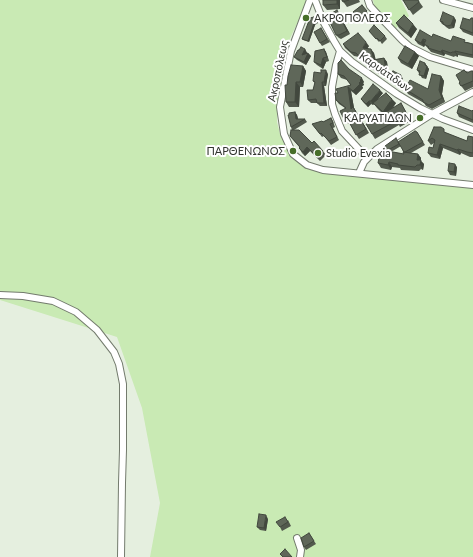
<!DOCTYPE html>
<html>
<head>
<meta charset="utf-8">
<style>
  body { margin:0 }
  canvas { display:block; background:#e5efdf }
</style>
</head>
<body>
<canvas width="473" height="557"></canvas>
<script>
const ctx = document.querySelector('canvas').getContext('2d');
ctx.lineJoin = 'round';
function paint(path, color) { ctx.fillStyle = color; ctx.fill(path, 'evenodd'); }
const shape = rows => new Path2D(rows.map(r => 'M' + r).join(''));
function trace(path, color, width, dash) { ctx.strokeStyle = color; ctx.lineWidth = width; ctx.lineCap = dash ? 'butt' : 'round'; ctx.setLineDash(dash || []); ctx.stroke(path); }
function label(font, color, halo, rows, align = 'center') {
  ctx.font = font + ' Lato,sans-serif'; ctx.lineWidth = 4; ctx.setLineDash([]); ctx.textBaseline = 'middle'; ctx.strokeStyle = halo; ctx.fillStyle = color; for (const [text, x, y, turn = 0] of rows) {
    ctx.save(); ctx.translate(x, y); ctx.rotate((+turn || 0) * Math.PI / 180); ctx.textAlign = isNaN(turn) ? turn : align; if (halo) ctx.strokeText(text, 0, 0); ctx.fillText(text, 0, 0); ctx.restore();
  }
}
const green = shape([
  [0,0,306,0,301,15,286,47,282,79,277,105,277,122,280,134,286,148,291,156,305,167,331,174,473,188,473,557,150,557,160,503,142,408,117,337,0,300],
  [373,0,401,0,409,16,395,29,375,9]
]);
const minor = shape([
  [310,0,291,51,280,107,284,134,293,154,307,165,323,170,473,185],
  [315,0,324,23,334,41,340,51,352,62,397,94,420,108,443,119,473,130],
  [368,0,370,6,381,18,402,40,410,47,430,57,473,70],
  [443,0,473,8],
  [340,51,336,65,332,87,332,104,335,114,342,131,367,158],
  [359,173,364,162,377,149,432,114,473,92],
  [0,295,23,296,53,301,76,312,97,330,114,352,119,364,123,384,123,450,122,483,121,557],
  [297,538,301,550,300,557]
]);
const wall = shape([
  [340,0,340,9,327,10,323,5],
  [342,0,359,0,360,2,347,7],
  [403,0,418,0,423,7,413,15],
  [362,5,369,15,360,22,353,12],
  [339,14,350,34,341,39,339,38,336,35],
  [314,17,318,23,315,25,309,42,303,40,302,39],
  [473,18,473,36,463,32,460,28],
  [456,20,454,28,449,29,446,27,444,25,442,24,440,21],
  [396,23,417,29,411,38,399,28],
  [321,28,330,42,322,46,320,43],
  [369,31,385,36,387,39,382,44,380,41,379,42],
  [432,37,451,41,467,42,473,44,473,58,458,55,458,57,455,56,454,57,445,54,444,56,431,52,425,45,424,47,418,44,415,40],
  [343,44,369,46,367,48,374,53,375,59,384,58,387,62,389,76,403,79,402,80,403,82,400,86,390,81,390,80,390,81,385,78,364,63,359,57,354,56,345,48],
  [305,49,307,53,306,54,308,53,311,56,306,65,297,60,294,57,299,50],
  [324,49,326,52,329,61,326,62,323,69,317,65,314,62],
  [415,52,419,56,412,69,401,63,398,58],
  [303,66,306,71,303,87,300,87,299,107,289,107,286,102,287,85],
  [428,66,427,67,429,69,426,79,422,78,417,70],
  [349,69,364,82,363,83,364,85,362,86,363,88,356,95,351,91,354,108,369,133,359,139,350,124,347,123,344,119,345,108,339,104,336,100,338,93,351,85,347,80,341,78,338,74],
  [473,71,473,87,465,91,459,83,460,82,467,73],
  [328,74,326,86,324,86,327,106,320,106,317,103,311,103,308,100,313,90,315,83,313,81],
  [441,76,444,81,442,94,445,102,432,109,426,106,424,103,408,94,405,89,428,89],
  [383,93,377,100,396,103,392,109,401,103,411,121,400,127,399,125,375,139,372,134,383,114,377,108,374,104,373,105,371,104,368,107,363,102,361,99],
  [473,110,473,123,459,117,457,113,472,111],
  [295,112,297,115,298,119,305,119,307,122,294,130,323,151,326,155,320,161,310,151,305,156,302,153,299,148,300,148,290,136,292,130,291,127],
  [331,118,333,121,335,127,333,128,339,140,331,145,324,136,322,137,312,124,323,122],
  [434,127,446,133,467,141,473,137,473,157,470,157,461,153,460,155,443,148,440,159,431,157,428,153,433,148,434,143,431,145,428,141],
  [417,132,425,145,411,153,418,154,421,158,421,161,424,164,423,170,421,169,419,171,401,170,400,168,392,167,391,170,381,168,378,163,382,152],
  [401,146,404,154,391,152],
  [457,167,456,176,450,175,448,171],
  [268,519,266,531,260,530,257,527],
  [288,520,291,526,282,531,280,527],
  [309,533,316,544,306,550,304,547]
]);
const shadedWall = shape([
  [337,0,340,0,340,9,337,4],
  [337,10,339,14,350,34,347,31],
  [454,17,456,20,454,28,451,25],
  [314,23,315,25,309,42,308,41],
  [413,24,417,29,411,38,408,33],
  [423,39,426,43,424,47,421,43],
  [366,42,369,46,365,52,363,48],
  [305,49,307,53,304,58,302,55],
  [324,49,326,52,329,61,327,57],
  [371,49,374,53,377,64,374,60],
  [442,50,445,54,444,56,441,52],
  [455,51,458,55,458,57,455,52],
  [415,52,419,56,412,69,408,64],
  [308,53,311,56,306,65,304,62],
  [323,58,326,62,323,69,321,65],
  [384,58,387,62,389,78,388,78,390,81,387,77],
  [425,63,429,69,426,79,424,76],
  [303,66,306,71,303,87,300,82],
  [326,70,328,74,326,86,324,82],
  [401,75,403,79,402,80,403,82,400,86,398,83,399,78],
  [441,76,444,81,442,94,445,102,442,98,439,90],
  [362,78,364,82,363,83,364,85,362,86,363,88,356,95,353,91,359,83,360,80],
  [296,82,300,87,299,107,295,102],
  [322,82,324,86,327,106,324,103],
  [348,87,351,91,354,108,369,133,351,109],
  [380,90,383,93,373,105,371,101],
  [392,99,396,103,386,117,383,112],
  [369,101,371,104,368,107,366,104],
  [295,112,297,115,299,122,296,119],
  [440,144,443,148,440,159,437,155],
  [307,147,310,151,305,156,303,152],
  [458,149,461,153,460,155,457,150],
  [418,154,421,158,421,161,424,164,423,170,417,160],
  [389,162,392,167,391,170,388,165],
  [455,164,457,167,456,176,454,172],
  [266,515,268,519,266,531,264,528]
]);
const building = shape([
  [323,0,337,0,337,4,323,5,323,0],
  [342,0,349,0,343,2,342,0],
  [403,0,418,0,419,2,409,10,403,0],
  [362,5,367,11,358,19,353,12,362,5],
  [337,10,347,31,339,35,336,35,327,16,337,10],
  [443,12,454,17,451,25,447,26,443,24,443,22,440,21,443,12],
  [404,15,413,24,408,33,396,23,404,15],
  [314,17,317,22,314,23,308,41,302,39,310,18,314,17],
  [463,18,470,20,471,18,473,18,473,33,460,28,463,18],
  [374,25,385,36,380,41,377,38,376,39,369,31,374,25],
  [321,28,327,39,320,43,314,32,321,28],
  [420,30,432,37,433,34,451,41,453,36,465,40,464,42,473,44,473,55,455,51,455,52,452,52,451,53,442,50,441,52,428,48,429,47,424,44,426,40,423,39,421,43,415,40,420,30],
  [358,33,366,42,363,48,371,49,374,60,384,58,387,77,383,74,362,59,356,53,351,52,343,44,358,33],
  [405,46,415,52,408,64,398,58,405,46],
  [301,47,305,49,302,55,308,53,304,62,294,57,298,50,299,50,301,47],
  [324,49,327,57,323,58,321,65,314,62,315,51,324,49],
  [341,60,349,69,362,78,360,80,361,81,359,83,360,84,353,91,348,87,351,109,353,107,366,129,356,135,348,120,344,119,340,111,346,108,336,100,335,93,338,93,336,89,351,85,344,76,338,74,338,63,341,60],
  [420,61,425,63,425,65,427,66,424,76,419,75,420,71,417,70,420,61],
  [291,65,303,66,300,82,296,82,295,102,286,102,285,85,287,85,288,76,291,65],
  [321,70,326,70,324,82,322,82,324,103,317,103,316,99,308,100,307,90,313,90,315,82,313,81,314,72,321,73,321,70],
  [464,70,467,73,471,71,473,71,473,81,461,86,459,83,460,82,456,75,464,70],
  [393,71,401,75,399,78,401,79,398,83,388,78,393,71],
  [432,74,441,76,439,90,442,98,429,105,423,102,423,100,405,89,410,80,428,89,432,74],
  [373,84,380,90,371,101,369,101,366,104,361,99,373,84],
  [386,93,392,99,383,112,373,103,386,93],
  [401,103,408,116,397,122,396,121,372,134,366,124,401,103],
  [459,106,472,111,473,110,473,120,457,113,459,106],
  [295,112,296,119,305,119,291,127,288,115,289,115,289,113,295,112],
  [331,118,333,123,330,124,337,137,329,141,321,133,320,134,312,124,322,121,323,122,331,118],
  [434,127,441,127,444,129,444,132,467,141,468,136,473,137,473,153,467,152,458,149,457,150,440,144,437,155,428,153,429,147,433,148,435,140,432,138,428,141,434,127],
  [291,130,299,130,312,143,314,141,323,151,317,157,307,147,303,152,299,148,300,147,290,136,291,130],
  [415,131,417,132,423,142,405,152,404,152,398,142,415,131],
  [396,138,399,144,386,151,384,151,385,146,396,138],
  [382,150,404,154,403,152,418,154,417,160,421,160,420,165,417,165,415,167,398,165,398,164,389,162,388,165,378,163,380,152,382,152,382,150],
  [449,163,455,164,454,172,448,171,449,163],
  [259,514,266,515,264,528,257,527,259,514],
  [285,517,288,522,280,527,276,522,285,517],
  [309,533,314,541,304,547,301,538,309,533],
  [285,549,292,557,283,557,280,554,285,549]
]);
const markers = [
  [306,18,4,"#476e29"],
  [420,118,4,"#476e29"],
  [293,151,4,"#476e29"],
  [318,153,4,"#476e29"]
];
const poiNames = [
  ["ΑΚΡΟΠΟΛΕΩΣ",314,18],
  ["ΚΑΡΥΑΤΙΔΩΝ",412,118,"right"],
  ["ΠΑΡΘΕΝΩΝΟΣ",285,151,"right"],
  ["Studio Evexia",326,153]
];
const streetNames = [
  ["Ακροπόλεως",278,71,-78],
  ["Καρυάτιδων",385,72,35]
];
paint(green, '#c9eab4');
trace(minor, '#737b6d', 8);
trace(minor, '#fff', 6);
paint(wall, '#52594d');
paint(shadedWall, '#42483e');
paint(building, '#5f6759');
trace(building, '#42483e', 1);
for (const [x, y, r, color] of markers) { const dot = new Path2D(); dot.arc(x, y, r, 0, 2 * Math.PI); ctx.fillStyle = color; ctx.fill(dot); trace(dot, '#fff', 1.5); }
label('11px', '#32352f', '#fff', poiNames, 'left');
label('11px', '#32352f', '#fff', streetNames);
</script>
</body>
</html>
